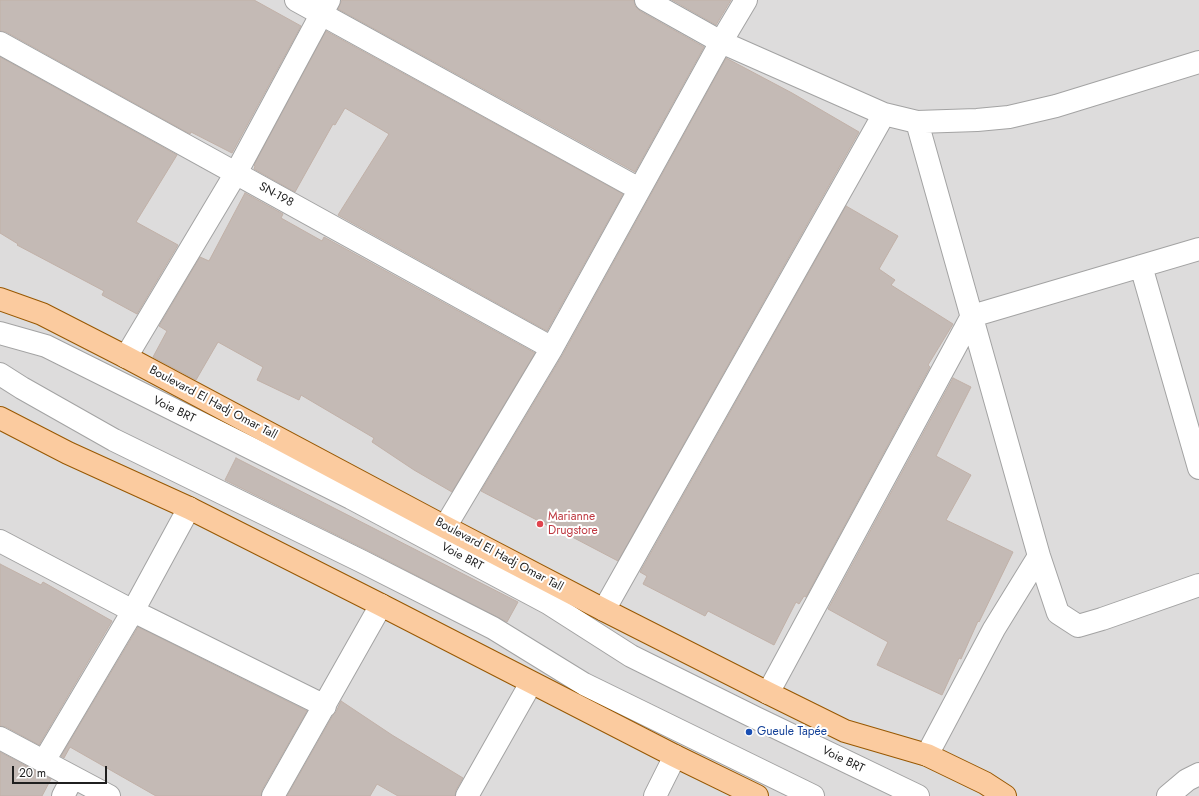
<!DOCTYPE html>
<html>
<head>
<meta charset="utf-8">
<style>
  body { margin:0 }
  #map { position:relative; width:1199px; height:796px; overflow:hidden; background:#f0ebe5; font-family:Jost,sans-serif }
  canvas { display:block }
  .scale { position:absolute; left:12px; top:766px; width:95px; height:18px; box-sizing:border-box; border:2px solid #1f1f1f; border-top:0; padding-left:5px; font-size:12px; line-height:14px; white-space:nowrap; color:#1f1f1f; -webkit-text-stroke:3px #fff; paint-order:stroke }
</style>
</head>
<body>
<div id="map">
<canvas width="1199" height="796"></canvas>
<div class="scale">20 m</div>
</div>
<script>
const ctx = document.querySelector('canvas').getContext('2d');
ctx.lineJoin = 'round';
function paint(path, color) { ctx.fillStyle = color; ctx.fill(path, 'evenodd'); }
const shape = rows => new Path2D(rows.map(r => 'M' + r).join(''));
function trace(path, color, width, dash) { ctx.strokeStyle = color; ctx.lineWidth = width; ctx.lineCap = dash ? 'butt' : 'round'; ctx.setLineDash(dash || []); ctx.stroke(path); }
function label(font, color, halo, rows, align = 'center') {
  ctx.font = font + ' Jost,sans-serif'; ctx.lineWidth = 4; ctx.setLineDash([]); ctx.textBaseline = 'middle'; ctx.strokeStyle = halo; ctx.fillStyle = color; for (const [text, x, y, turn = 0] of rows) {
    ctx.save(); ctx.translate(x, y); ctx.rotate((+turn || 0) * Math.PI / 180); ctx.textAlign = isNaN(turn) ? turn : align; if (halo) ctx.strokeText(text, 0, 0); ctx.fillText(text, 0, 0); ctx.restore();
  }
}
const residential = shape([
  [0,0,1199,0,1199,796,0,796]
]);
const building = shape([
  [0,0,254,0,301,26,232,153,191,132,190,134,6,32,0,31,0,0],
  [342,0,634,0,635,6,640,11,704,47,635,172,338,9,342,0],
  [672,0,731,0,716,25,672,0],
  [326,31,623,194,547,331,338,215,389,134,345,108,335,125,333,124,295,192,254,169,255,166,254,165,326,31],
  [0,57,177,155,136,222,178,245,137,314,102,295,104,291,17,245,18,244,0,233,0,57],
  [726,58,792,93,859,132,618,561,557,529,556,530,481,491,563,354,726,58],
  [245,193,283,214,281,218,322,241,324,237,535,353,452,492,414,470,372,442,374,438,301,395,299,400,257,380,263,367,218,342,196,380,153,357,167,331,159,326,200,257,209,261,245,193],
  [846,206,898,236,879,269,895,280,891,285,953,324,928,365,930,367,806,597,804,596,799,604,796,602,774,645,708,611,705,616,643,584,647,576,640,572,846,206],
  [953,378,971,387,936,456,971,475,946,520,1013,552,979,622,978,621,961,659,959,658,942,695,877,665,888,642,828,609,953,378],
  [236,458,518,602,507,622,367,550,225,480,236,458],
  [0,564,41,585,43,582,112,621,39,745,6,727,0,726,0,564],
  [138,627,307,711,262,790,261,796,156,796,70,747,64,758,61,756,138,627],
  [341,701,392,735,463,778,456,790,455,796,398,796,377,784,370,796,287,796,333,715,336,712,341,701],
  [0,752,51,779,42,796,0,796,0,752]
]);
const minor = shape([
  [296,0,639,189],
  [646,0,721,42,884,114,917,122,977,120,1009,117,1056,106,1199,62],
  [0,43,552,348],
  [917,122,1039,556,1058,613,1078,626,1102,619,1199,585],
  [1141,266,1199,468],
  [0,333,46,346,351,498,548,603,631,656,756,718,918,796],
  [126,357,236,173,329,0],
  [0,374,22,388,114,440,361,561,493,628,584,684,813,796],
  [445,527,552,348,721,42,746,0],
  [0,541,133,611,325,706],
  [604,610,884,114],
  [768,693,972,316,1199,249],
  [0,738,109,796],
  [927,755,994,629,1039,556],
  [44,761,133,611,189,508],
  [63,796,73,777],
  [273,796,381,605],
  [467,796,531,683],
  [655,796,675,756],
  [1168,796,1187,780,1199,774]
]);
const major = shape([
  [0,299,42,314,126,357,445,527,604,610,768,693,845,731,927,755,985,783,1005,796],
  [0,418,68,453,189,508,381,605,675,756,757,796]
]);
const markers = [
  [540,524,4,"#e0444e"],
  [749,732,4,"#1a4fb4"]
];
const streetNames = [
  ["SN-198",276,195,29],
  ["Boulevard El Hadj Omar Tall",213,403,28],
  ["Voie BRT",174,410,26],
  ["Boulevard El Hadj Omar Tall",499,555,28],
  ["Voie BRT",462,557,28],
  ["Voie BRT",843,760,26]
];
const healthNames = [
  ["Marianne",548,517],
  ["Drugstore",548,531]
];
const transitNames = [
  ["Gueule Tapée",757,732]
];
paint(residential, '#dddcdc');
paint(building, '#c4bab5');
trace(building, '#c1b1a8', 1);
trace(minor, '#a3a3a3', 24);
trace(major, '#985802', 24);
trace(minor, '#fff', 22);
trace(major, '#fbcb9f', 22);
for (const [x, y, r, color] of markers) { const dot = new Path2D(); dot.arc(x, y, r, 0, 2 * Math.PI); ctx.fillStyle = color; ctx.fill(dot); trace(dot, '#fff', 1.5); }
label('12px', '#1f1f1f', '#fff', streetNames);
label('12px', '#be3a42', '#fff', healthNames, 'left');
label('12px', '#164399', '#fff', transitNames, 'left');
</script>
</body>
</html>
